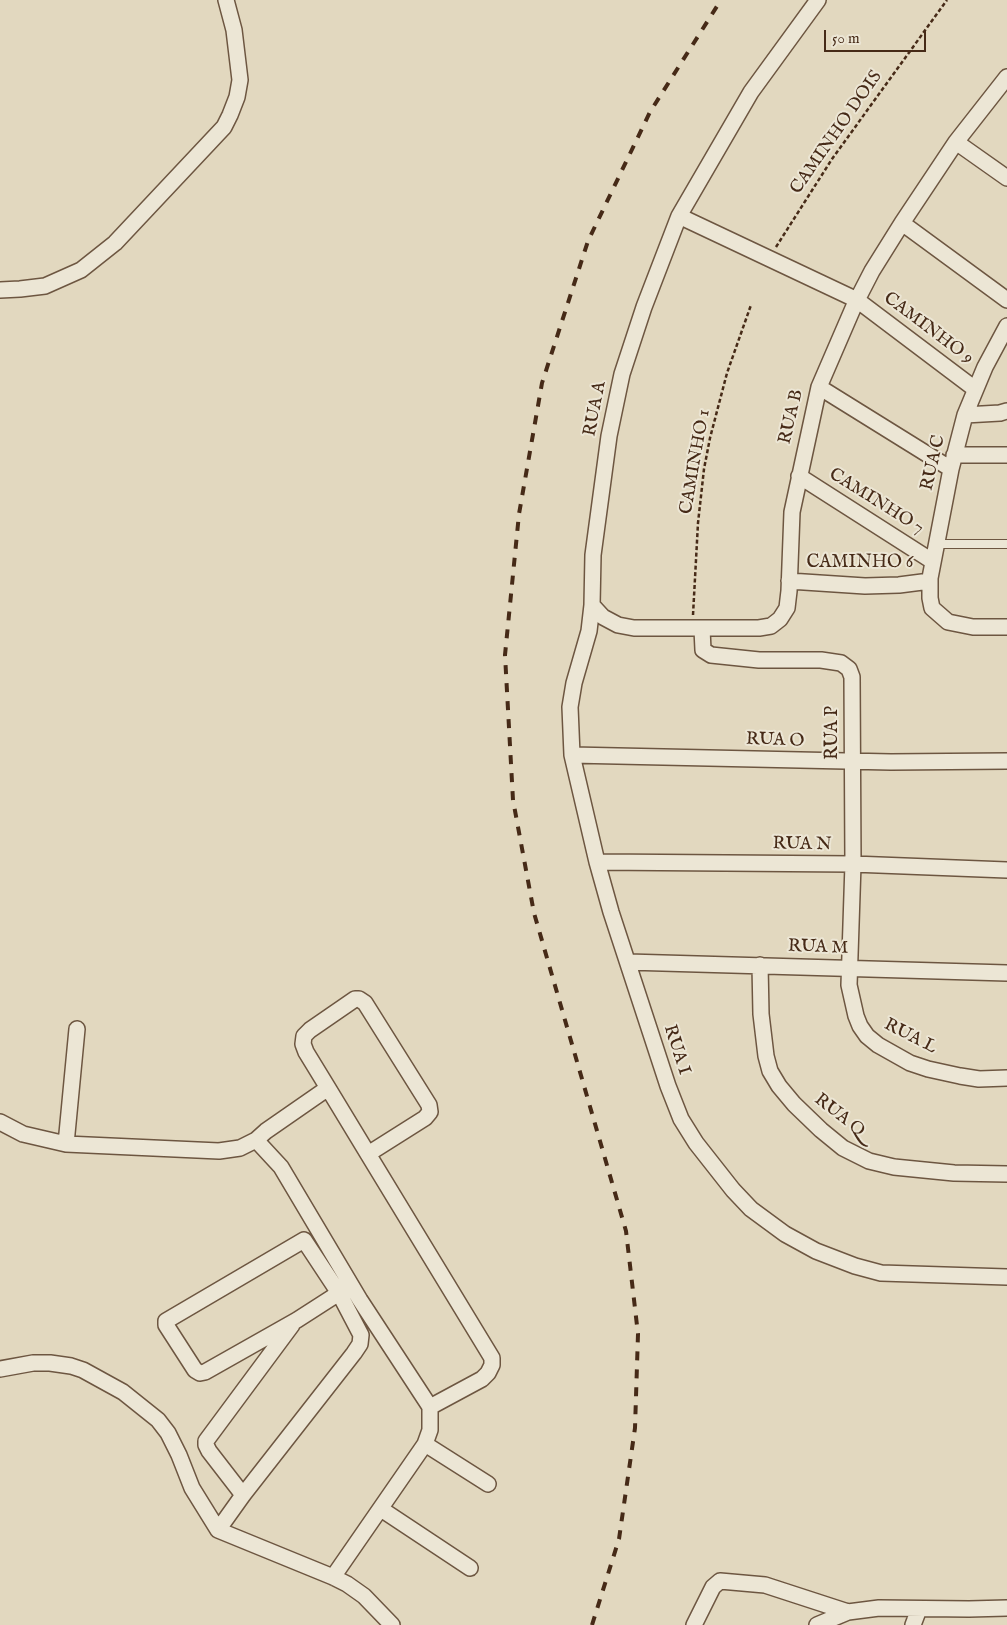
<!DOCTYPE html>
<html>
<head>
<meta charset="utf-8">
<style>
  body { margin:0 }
  #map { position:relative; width:1007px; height:1625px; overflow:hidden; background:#e2d8bf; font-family:"IM FELL English",serif }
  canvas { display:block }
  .scale { position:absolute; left:824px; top:30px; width:102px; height:22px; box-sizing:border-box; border:2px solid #462a17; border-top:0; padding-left:6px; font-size:15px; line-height:18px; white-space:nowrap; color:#462a17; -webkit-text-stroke:4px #ece6d5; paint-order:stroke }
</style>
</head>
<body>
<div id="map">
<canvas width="1007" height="1625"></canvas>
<div class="scale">50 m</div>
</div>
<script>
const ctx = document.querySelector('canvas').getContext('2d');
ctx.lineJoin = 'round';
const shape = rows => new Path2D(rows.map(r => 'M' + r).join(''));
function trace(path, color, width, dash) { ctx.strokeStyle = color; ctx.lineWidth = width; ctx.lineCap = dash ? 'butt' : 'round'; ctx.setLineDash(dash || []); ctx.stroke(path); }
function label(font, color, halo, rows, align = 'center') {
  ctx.font = font + ' "IM FELL English",serif'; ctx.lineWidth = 4; ctx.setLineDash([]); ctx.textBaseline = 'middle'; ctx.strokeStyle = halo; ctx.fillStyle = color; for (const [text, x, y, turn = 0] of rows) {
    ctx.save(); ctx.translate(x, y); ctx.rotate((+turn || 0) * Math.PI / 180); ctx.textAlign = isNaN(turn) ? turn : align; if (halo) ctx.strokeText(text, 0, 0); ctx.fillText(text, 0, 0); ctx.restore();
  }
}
const path = shape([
  [776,247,832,159,947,0],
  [693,615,698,523,704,469,710,438,727,373,751,305]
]);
const lane = shape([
  [935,544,1007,544]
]);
const street = shape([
  [818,0,751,92,679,216,644,307,622,374,609,436,593,555,592,605,589,631,574,683,570,707,572,755,597,862,611,912,668,1086,681,1119,696,1143,733,1190,751,1209,785,1234,816,1251,855,1266,881,1273,1007,1277],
  [956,142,1007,178],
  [679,216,857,300,975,389],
  [902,223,1007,300],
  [0,290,20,289,45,286,81,270,115,243,224,127,230,115,237,97,240,80,234,30,226,0],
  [1007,326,985,367,965,415,951,469,930,578,930,598,932,608,948,622,973,627,1007,627],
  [819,387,951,469],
  [965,415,1000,413,1007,411],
  [954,455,1007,455],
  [799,476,932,561],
  [789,581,865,586,899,585,930,581],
  [592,605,603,617,618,625,634,628,759,628,771,626,780,619,787,608,789,591,792,512,819,387,854,306,872,271,902,223,956,142,1007,77],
  [702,629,703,650,711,655,759,660,821,660,841,663,849,669,852,677,853,864,849,985,856,1016,860,1026,867,1036,878,1045,910,1063,928,1069,960,1076,979,1079,1007,1078],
  [572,755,891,762,1007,761],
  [597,862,853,864,1007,870],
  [628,962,1007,973],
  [760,965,761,1014,766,1056,770,1071,779,1086,794,1104,821,1130,843,1148,869,1161,894,1167,954,1173,1007,1174],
  [0,1122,23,1134,66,1144,219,1151,240,1148,256,1140,281,1167,360,1300,430,1407,430,1430,425,1444,333,1577],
  [256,1140,266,1131,328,1088],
  [66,1144,77,1029],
  [368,1154,425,1118,430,1112,429,1105,365,1003,359,999,355,999,310,1030,304,1036,303,1044,306,1052,328,1088,368,1154,492,1358,492,1365,488,1373,482,1379,430,1407],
  [0,1369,33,1363,50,1363,71,1366,83,1370,123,1392,158,1420,168,1433,179,1455,192,1488,218,1530,333,1577,347,1584,364,1596,392,1625],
  [425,1444,488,1484],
  [243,1495,209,1451,206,1445,206,1441,292,1325],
  [381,1509,470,1568],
  [218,1530,243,1495,354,1353,360,1344,361,1335,339,1293,304,1240,166,1321,166,1325,195,1370,200,1373,205,1372,297,1320,339,1293],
  [694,1625,713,1587,720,1581,765,1585,848,1612],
  [817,1625,848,1612,879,1608,969,1609,1007,1608],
  [913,1625,919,1609]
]);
const rail = shape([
  [592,1625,619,1539,635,1428,638,1334,626,1231,534,913,513,800,505,655,519,514,542,383,588,241,650,112,721,0]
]);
const streetNames = [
  ["CAMINHO DOIS",837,133,-55],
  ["CAMINHO 9",928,329,37],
  ["RUA A",596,409,-79],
  ["RUA B",792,417,-77],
  ["CAMINHO 1",696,462,-80],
  ["RUA C",934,463,-77],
  ["CAMINHO 7",876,502,32],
  ["CAMINHO 6",860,563],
  ["RUA P",833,733,-90],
  ["RUA O",775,741,2],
  ["RUA N",802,845,1],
  ["RUA M",818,948,2],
  ["RUA L",910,1037,27],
  ["RUA I",676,1050,72],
  ["RUA Q",839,1116,38]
];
trace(lane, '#6d5641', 10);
trace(street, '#6d5641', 18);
trace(path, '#462a17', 2.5, [4, 2.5]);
trace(lane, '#ece6d5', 8);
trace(street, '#ece6d5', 15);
trace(rail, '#462a17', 4, [9, 9]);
label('18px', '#462a17', '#ece6d5', streetNames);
</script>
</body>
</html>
